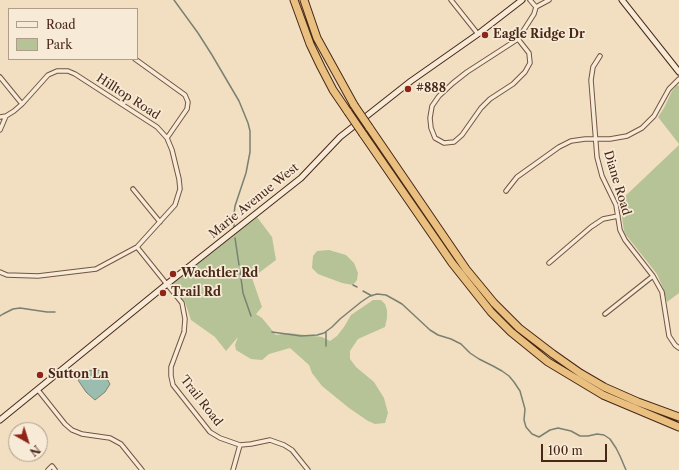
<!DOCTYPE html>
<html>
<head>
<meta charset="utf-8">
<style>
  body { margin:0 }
  #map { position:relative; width:679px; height:470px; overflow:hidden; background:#f2dfc1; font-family:"Libre Caslon Text",serif }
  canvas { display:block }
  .legend { position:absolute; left:8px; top:8px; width:130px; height:52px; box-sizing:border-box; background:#f7ead7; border:1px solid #b19c8a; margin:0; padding:5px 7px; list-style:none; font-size:12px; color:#492717 }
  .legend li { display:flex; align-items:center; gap:8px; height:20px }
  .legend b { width:20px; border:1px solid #b19c8a }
  .north { position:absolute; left:8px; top:422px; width:40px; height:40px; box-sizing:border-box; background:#f7ead7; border:1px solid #b19c8a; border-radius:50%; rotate:141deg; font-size:11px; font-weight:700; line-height:16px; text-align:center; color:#492717 }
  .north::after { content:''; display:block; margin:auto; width:14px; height:18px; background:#8f2418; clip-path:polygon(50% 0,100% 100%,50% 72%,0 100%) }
  .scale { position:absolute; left:541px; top:444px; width:66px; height:18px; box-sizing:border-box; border:2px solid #492717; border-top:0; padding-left:5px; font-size:12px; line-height:14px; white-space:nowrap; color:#492717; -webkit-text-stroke:3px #f7ead7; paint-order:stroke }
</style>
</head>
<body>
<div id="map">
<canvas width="679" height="470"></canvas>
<ul class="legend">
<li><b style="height:5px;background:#f7ead7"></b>Road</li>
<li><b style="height:11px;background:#b5c397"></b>Park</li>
</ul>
<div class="north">N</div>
<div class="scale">100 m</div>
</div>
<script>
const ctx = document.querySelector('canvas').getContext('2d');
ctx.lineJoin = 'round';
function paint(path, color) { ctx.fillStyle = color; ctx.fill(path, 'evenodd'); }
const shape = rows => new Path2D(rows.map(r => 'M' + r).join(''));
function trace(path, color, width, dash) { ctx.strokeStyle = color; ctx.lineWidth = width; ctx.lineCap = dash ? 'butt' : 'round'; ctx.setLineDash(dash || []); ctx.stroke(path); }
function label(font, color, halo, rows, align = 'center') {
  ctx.font = font + ' "Libre Caslon Text",serif'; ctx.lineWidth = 3.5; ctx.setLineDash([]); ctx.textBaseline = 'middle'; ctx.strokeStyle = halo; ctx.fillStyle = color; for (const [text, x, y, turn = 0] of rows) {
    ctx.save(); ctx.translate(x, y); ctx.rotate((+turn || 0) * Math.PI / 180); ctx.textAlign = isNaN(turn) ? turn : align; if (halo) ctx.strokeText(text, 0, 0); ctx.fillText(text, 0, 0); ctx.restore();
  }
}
const green = shape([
  [677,85,679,86,679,144,658,117,664,108,672,91],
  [679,145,679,293,667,302,663,288,657,274,626,235,624,231,621,210,619,202],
  [257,217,272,237,276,260,252,278,262,307,256,314,262,318,276,335,289,333,322,337,330,341,337,336,344,327,351,315,373,300,381,300,385,304,387,310,387,318,385,327,358,339,350,351,350,359,356,367,374,382,384,398,388,413,385,423,375,424,368,421,349,408,322,386,312,373,309,365,290,348,269,354,262,360,251,359,236,350,235,345,238,337,226,351,215,337,191,320,185,302,171,285],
  [329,250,346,255,354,263,358,273,357,280,353,285,342,283,318,274,312,268,313,256,317,251]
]);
const water = shape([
  [96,369,103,372,110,384,105,392,95,400,86,392,78,380,88,371,96,369]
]);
const stream = shape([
  [174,0,198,33,212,55,239,101,248,123,250,131,250,152,246,173,235,206,234,214,234,227],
  [235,238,239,265],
  [240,271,243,293,251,316],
  [353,285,357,287],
  [363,291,372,296],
  [0,316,3,314,13,309,20,308,47,312,55,312],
  [272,332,301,336,317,335,324,333,332,327,340,319,361,302,370,296,377,294,386,295,395,300,402,304,430,330,438,335,451,339,461,344,470,353,479,359,493,366,502,371,509,376,514,382,520,391,525,409,524,420,526,427,532,434,539,437,550,430,558,428,571,431,580,436,588,436,597,434,604,435,610,439,616,448,620,456,626,470],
  [326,346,326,332]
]);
const street = shape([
  [451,0,478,34],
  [530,0,536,7],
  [518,39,529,53,530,63,525,72,513,84,490,99,481,108,462,135,454,142,444,143,435,138,431,128,430,118,432,106,439,96,453,83,467,72,518,39,534,14,536,7,549,0],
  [600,56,593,67,591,80,597,157,602,176,616,205,620,230,625,240,653,276,662,292,669,336,675,345,679,348],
  [0,77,22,104],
  [0,117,6,116,14,111,22,104,48,75,57,71,68,71,75,74,157,127,167,138],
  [0,130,6,116],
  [133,189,160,222],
  [506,191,517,177,559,147,571,141,585,139,610,139,627,136,642,128,654,116,669,89,679,79],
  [137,247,182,303,185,319,184,332,171,367,171,376,173,385,210,432,220,438,240,445,251,444,270,440,284,445,292,450,308,470],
  [549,263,591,227,603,219,618,216],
  [0,272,7,275,38,276,96,269,137,247,175,205,180,189,179,179,172,150,167,138,187,109,188,102,185,95,135,59],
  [605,314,653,276],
  [38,390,65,424,72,430,82,434,110,438,121,444,142,470],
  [48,470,52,466,55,470],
  [233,470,240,445]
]);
const secondary = shape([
  [622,0,679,72],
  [0,420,167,284,301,178,340,137,411,81,478,34,522,0]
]);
const highway = shape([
  [294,0,310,44,321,67,333,90,348,112],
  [304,0,317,38,354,105],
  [369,127,466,269,494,303,519,328,553,354,580,373,604,387,638,402,679,417],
  [363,134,452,263,491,312,511,332,548,362,603,395,679,427]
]);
const highwayBridge = shape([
  [354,105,369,127],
  [348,112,363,134]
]);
const markers = [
  [485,35,4,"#8f2418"],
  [408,89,4,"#8f2418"],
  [173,274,4,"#8f2418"],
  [163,293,4,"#8f2418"],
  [40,375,4,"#8f2418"]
];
const poiNames = [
  ["Eagle Ridge Dr",493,35],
  ["#888",416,89],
  ["Wachtler Rd",181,274],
  ["Trail Rd",171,293],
  ["Sutton Ln",48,375]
];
const streetNames = [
  ["Hilltop Road",128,97,33],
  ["Diane Road",617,183,73],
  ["Marie Avenue West",254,201,-39],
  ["Trail Road",201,401,52]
];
paint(green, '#b5c397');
paint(water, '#9bbdb0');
trace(water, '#7a8173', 1);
trace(stream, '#7a8173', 1.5);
trace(street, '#735542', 5.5);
trace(secondary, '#492717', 7);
trace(highway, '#492717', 9);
trace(street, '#f7ead7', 3.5);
trace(secondary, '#f7ead7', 5);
trace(highway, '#e9c080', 7);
trace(highwayBridge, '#492717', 9, []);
trace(highwayBridge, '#e9c080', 7);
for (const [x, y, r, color] of markers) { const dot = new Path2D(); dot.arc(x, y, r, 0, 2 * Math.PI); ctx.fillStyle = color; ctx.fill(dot); trace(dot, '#f7ead7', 1.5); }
label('bold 12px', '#492717', '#f7ead7', poiNames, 'left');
label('12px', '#492717', '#f7ead7', streetNames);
</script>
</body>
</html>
